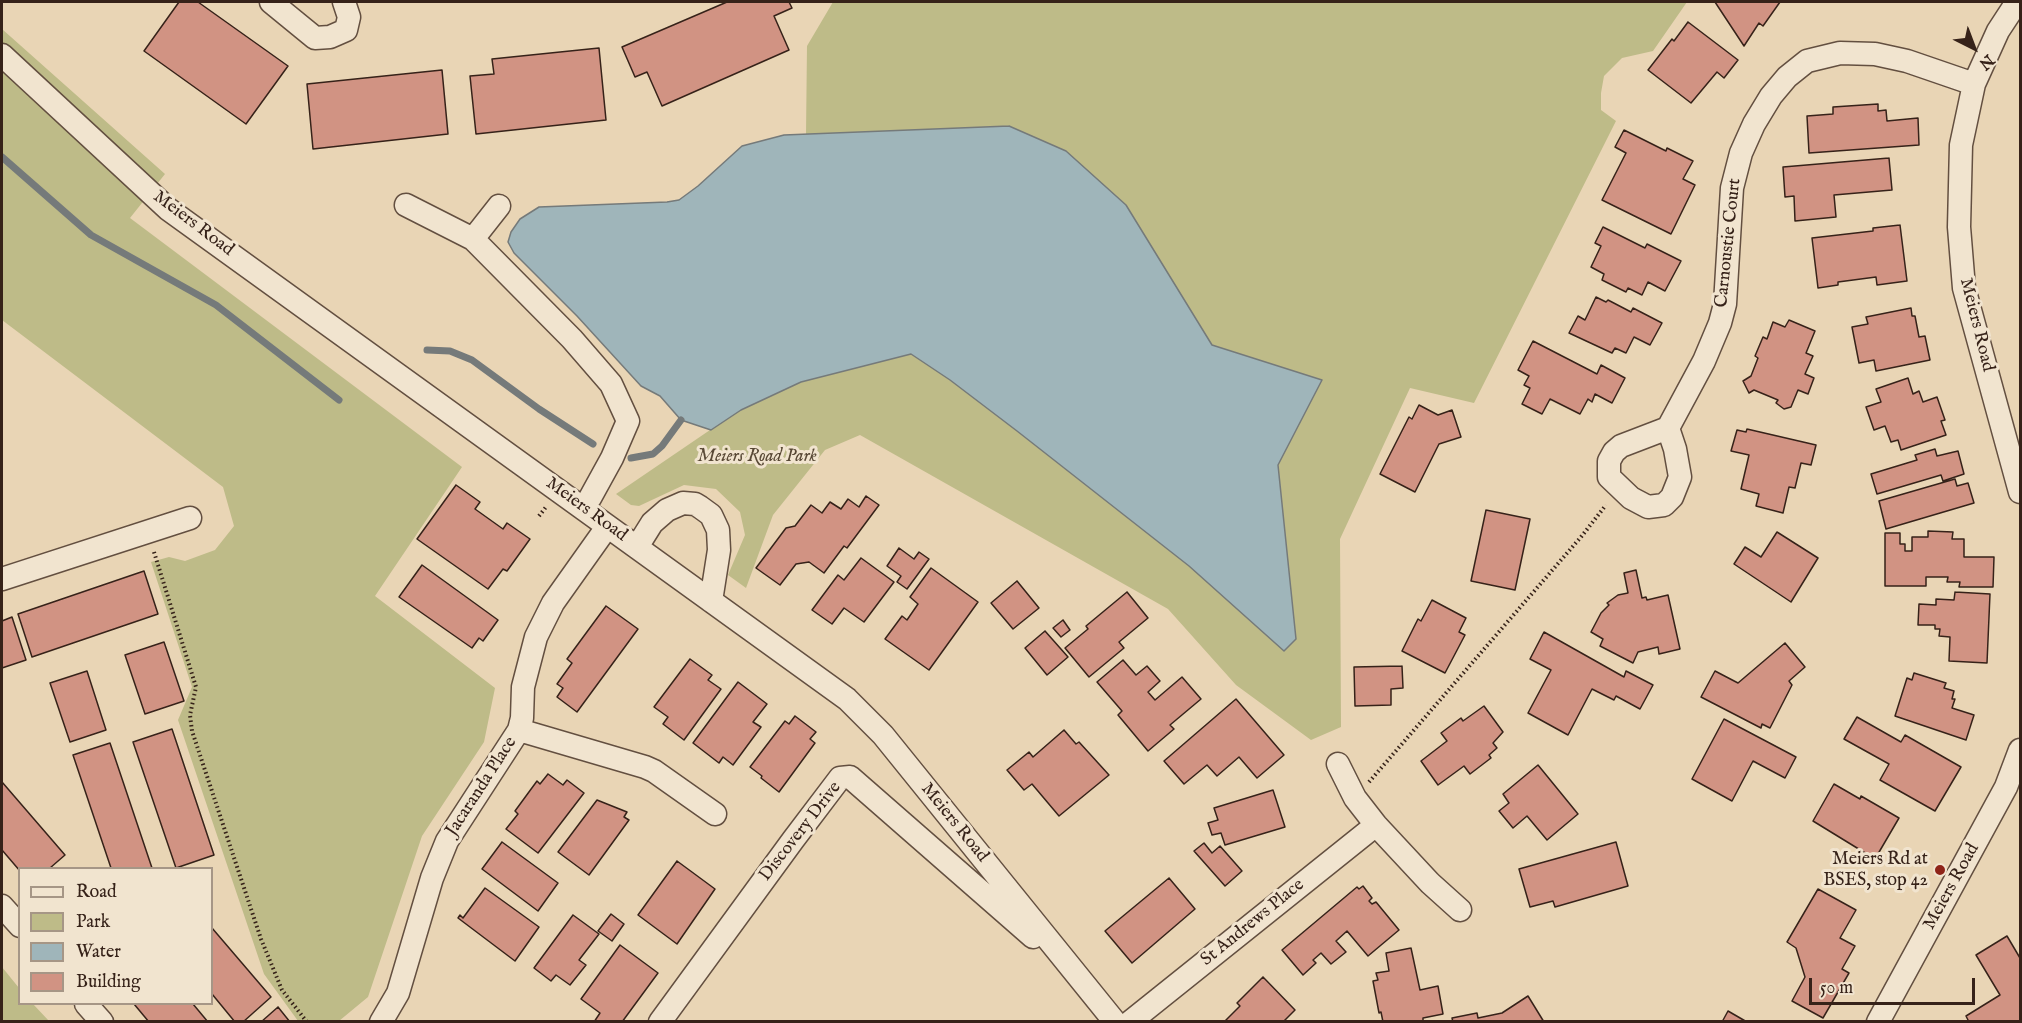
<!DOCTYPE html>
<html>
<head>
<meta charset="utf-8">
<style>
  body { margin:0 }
  #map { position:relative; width:2022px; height:1023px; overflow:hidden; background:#e9d5b5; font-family:"IM FELL English",serif }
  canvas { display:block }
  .frame { position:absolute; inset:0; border:3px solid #362219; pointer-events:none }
  .legend { position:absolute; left:18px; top:867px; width:195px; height:138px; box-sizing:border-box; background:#f1e4cf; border:2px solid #a69686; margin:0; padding:8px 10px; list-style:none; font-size:18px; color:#362219 }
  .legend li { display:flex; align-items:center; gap:12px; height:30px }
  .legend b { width:30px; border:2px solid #a69686 }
  .north { position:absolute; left:1944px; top:18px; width:60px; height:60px; -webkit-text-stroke:4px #f1e4cf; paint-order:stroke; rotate:138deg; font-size:16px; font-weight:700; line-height:24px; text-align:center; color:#362219 }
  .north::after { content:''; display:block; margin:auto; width:21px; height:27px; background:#362219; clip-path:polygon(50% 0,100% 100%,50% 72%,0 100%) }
  .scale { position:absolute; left:1809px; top:978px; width:166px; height:27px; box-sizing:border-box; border:3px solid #362219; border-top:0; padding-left:8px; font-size:18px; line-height:21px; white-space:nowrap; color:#362219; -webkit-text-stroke:4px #f1e4cf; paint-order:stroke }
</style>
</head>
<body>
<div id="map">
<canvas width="2022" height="1023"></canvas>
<div class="frame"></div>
<ul class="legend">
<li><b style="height:8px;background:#f1e4cf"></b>Road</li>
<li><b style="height:16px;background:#bebb88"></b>Park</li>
<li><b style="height:16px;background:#9fb5ba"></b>Water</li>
<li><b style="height:16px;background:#d19383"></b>Building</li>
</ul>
<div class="north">N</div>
<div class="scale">50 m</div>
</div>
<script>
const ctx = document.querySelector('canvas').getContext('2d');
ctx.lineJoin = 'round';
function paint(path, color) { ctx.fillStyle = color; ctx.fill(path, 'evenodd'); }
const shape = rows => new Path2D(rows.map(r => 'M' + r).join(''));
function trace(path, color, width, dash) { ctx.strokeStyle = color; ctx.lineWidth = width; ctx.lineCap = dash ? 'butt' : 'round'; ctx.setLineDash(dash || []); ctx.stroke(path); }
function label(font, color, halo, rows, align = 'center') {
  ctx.font = font + ' "IM FELL English",serif'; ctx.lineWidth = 6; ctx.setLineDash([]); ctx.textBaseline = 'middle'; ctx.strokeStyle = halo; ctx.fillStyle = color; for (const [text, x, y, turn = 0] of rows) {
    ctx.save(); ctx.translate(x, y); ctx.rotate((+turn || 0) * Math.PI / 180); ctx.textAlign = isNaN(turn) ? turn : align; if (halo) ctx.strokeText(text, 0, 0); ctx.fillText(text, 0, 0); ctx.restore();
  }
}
const green = shape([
  [833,2,1687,2,1653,51,1622,58,1604,76,1601,93,1601,110,1616,121,1474,403,1410,388,1340,539,1341,727,1311,740,1236,685,1168,609,860,435,825,450,773,515,746,588,728,575,745,535,740,512,716,489,684,485,639,506,631,505,616,494,710,430,681,420,660,396,641,386,577,316,514,253,508,242,511,232,520,219,539,207,667,202,679,200,698,186,742,146,784,135,806,134,807,46],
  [2,29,165,174,130,218,462,467,375,596,495,688,484,742,422,836,368,997,339,1021,298,1021,264,974,178,720,192,687,151,562,169,557,185,561,215,550,234,526,223,487,2,320],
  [2,967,19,988,20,1004,33,1004,49,1021,2,1021]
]);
const water = shape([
  [1009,126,1066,151,1126,205,1212,345,1322,380,1278,465,1296,639,1284,651,1189,566,1017,431,950,380,911,354,801,382,741,410,711,430,681,420,660,396,641,386,577,316,514,253,508,242,511,232,520,219,539,207,667,202,679,200,698,186,742,146,784,135,1009,126]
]);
const stream = shape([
  [2,157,91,235,216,305,339,400],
  [427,350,450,351,472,360,539,409,593,444],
  [631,458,653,454,662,446,681,420]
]);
const building = shape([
  [179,2,198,2,288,66,246,124,144,51,179,2],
  [727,2,789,2,792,8,774,16,789,50,662,106,647,72,635,77,622,47,727,2],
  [1715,2,1780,2,1763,26,1759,23,1744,46,1715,2],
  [1688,22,1738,60,1724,78,1717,72,1691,103,1648,70,1672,39,1674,41,1688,22],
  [599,48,606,120,476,134,470,76,494,74,492,59,599,48],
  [442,70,448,134,313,149,307,84,442,70],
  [1878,104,1878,111,1886,110,1887,121,1918,118,1919,145,1809,153,1807,116,1833,114,1833,107,1878,104],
  [1624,130,1666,151,1667,148,1693,161,1683,179,1695,185,1671,234,1602,200,1626,153,1615,147,1624,130],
  [1889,158,1892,190,1834,195,1836,217,1795,221,1794,196,1785,197,1783,167,1889,158],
  [1900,225,1907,281,1877,285,1876,277,1838,282,1838,285,1818,288,1812,238,1873,231,1873,228,1900,225],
  [1603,227,1645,248,1647,244,1681,261,1665,291,1648,282,1642,295,1628,288,1626,292,1602,280,1604,274,1591,267,1601,246,1595,243,1603,227],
  [1596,297,1606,302,1608,300,1631,312,1633,308,1662,323,1650,345,1634,337,1626,353,1615,348,1612,353,1569,333,1578,316,1585,320,1596,297],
  [1911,308,1912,316,1915,316,1919,337,1925,336,1930,360,1876,371,1874,360,1859,363,1852,327,1868,324,1866,317,1911,308],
  [1789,320,1815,331,1806,353,1813,356,1805,374,1814,378,1808,394,1798,390,1791,407,1784,409,1776,403,1778,400,1754,390,1749,393,1743,381,1751,376,1758,358,1755,356,1763,337,1767,339,1773,322,1785,327,1789,320],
  [1533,341,1597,374,1601,365,1625,378,1612,403,1595,394,1592,402,1588,399,1580,414,1550,399,1542,414,1522,404,1530,388,1524,385,1529,376,1518,370,1533,341],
  [1908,378,1913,394,1919,391,1923,402,1937,397,1945,420,1941,421,1946,435,1901,450,1898,440,1891,442,1885,426,1874,430,1866,407,1881,402,1876,389,1908,378],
  [1419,405,1438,415,1452,410,1461,437,1439,444,1415,492,1380,474,1409,417,1412,419,1419,405],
  [1747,429,1816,445,1811,465,1801,463,1795,488,1789,487,1783,513,1756,506,1759,494,1741,489,1749,455,1731,451,1737,430,1746,432,1747,429],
  [1935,449,1937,456,1958,451,1964,474,1943,481,1941,475,1877,494,1871,474,1917,460,1915,455,1935,449],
  [1955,479,1957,486,1968,483,1974,503,1886,529,1879,501,1955,479],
  [456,485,480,502,475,509,503,529,507,523,530,539,507,571,503,569,488,589,417,539,456,485],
  [866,496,879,505,847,548,844,546,824,573,809,562,796,564,780,585,756,568,786,528,795,526,811,505,822,513,830,502,841,509,848,499,859,507,866,496],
  [1486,510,1530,519,1515,590,1471,581,1486,510],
  [1928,531,1953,532,1952,539,1964,539,1964,557,1994,557,1993,587,1959,587,1960,582,1947,582,1948,577,1926,577,1926,586,1885,586,1885,533,1900,533,1900,544,1905,544,1905,551,1912,551,1912,537,1928,537,1928,531],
  [1777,532,1818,558,1791,602,1734,564,1745,547,1761,557,1777,532],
  [899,548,914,559,919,552,929,559,907,589,897,582,901,576,887,566,899,548],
  [861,558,894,582,864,622,844,608,832,624,812,610,838,575,844,580,861,558],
  [422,565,498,620,483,641,479,638,472,648,399,597,422,565],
  [931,568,978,602,929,670,885,639,902,616,907,620,918,604,910,597,931,568],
  [1636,570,1642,598,1646,597,1647,600,1668,595,1680,649,1659,654,1658,647,1638,652,1633,663,1600,646,1603,639,1591,632,1601,613,1609,605,1607,603,1618,595,1628,593,1624,573,1636,570],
  [144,571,158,614,32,657,18,614,144,571],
  [1017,581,1039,608,1013,629,991,603,1017,581],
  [1127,592,1148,618,1119,642,1124,648,1089,677,1065,648,1088,629,1086,626,1127,592],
  [1955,592,1990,594,1987,663,1949,661,1950,637,1939,636,1940,629,1935,629,1935,625,1918,625,1919,604,1936,605,1936,599,1954,600,1955,592],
  [1432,600,1466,618,1459,632,1465,635,1445,673,1402,651,1418,619,1421,621,1432,600],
  [606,606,638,629,577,712,557,697,563,688,557,684,572,663,567,659,606,606],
  [12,617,26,660,2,668,2,621,12,617],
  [1063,620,1070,630,1061,637,1053,628,1063,620],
  [1045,631,1068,657,1047,675,1025,648,1045,631],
  [1544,632,1624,677,1626,671,1653,685,1640,709,1616,696,1614,700,1592,689,1568,735,1528,713,1551,670,1530,659,1544,632],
  [164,642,184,701,145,714,125,655,164,642],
  [1785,643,1805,667,1789,681,1792,685,1770,728,1762,724,1761,728,1701,697,1715,671,1738,683,1785,643],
  [690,659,712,675,708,680,721,689,684,740,663,724,668,717,654,707,690,659],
  [1123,660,1136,675,1147,666,1160,681,1148,692,1155,700,1182,677,1201,699,1170,725,1174,729,1148,751,1118,715,1122,711,1097,682,1123,660],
  [1402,666,1403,688,1391,689,1391,705,1355,706,1354,667,1402,666],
  [87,671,106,730,70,742,50,683,87,671],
  [1914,673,1946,683,1944,688,1954,691,1952,699,1955,699,1952,708,1974,715,1966,740,1895,716,1907,678,1912,680,1914,673],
  [738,682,767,704,753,722,761,727,733,765,723,757,719,763,693,743,738,682],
  [1236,699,1284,755,1257,778,1239,757,1217,776,1207,765,1184,784,1164,761,1236,699],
  [1484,706,1503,732,1493,743,1497,748,1489,755,1491,758,1470,774,1464,766,1438,785,1421,761,1447,741,1441,733,1461,718,1463,721,1484,706],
  [795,716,816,732,810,739,815,743,779,792,761,778,762,776,750,767,785,721,789,724,795,716],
  [1857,717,1901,742,1905,735,1961,767,1935,811,1880,780,1889,764,1844,739,1857,717],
  [1724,719,1796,757,1785,778,1753,761,1732,801,1692,779,1724,719],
  [172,729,214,855,176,868,133,742,172,729],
  [1064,730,1076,744,1079,742,1109,775,1059,816,1032,784,1024,790,1007,770,1029,752,1033,757,1064,730],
  [110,743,152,868,111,868,73,755,110,743],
  [1538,765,1578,814,1547,840,1527,816,1513,828,1499,811,1509,803,1503,794,1538,765],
  [548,774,563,785,567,780,584,793,538,853,506,829,518,814,515,811,537,781,540,784,548,774],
  [2,782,65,855,50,868,20,868,20,871,2,850,2,782],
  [1834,784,1860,799,1861,796,1899,818,1875,859,1813,821,1834,784],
  [1273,790,1285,827,1225,845,1221,833,1212,835,1208,823,1218,820,1214,808,1273,790],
  [597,800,627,812,624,817,629,820,589,875,558,852,597,800],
  [502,842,558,883,538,911,482,869,502,842],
  [1616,842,1628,886,1555,907,1553,901,1530,907,1519,869,1616,842],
  [1204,843,1212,853,1220,846,1242,871,1225,886,1194,851,1204,843],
  [677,861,715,889,677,944,638,915,677,861],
  [1169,878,1195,909,1132,963,1105,931,1169,878],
  [1363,886,1372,898,1369,901,1372,904,1376,902,1399,930,1368,956,1347,931,1336,941,1346,952,1331,964,1321,953,1313,960,1316,963,1303,975,1282,950,1357,887,1359,889,1363,886],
  [485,888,539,927,515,961,458,918,460,915,463,918,485,888],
  [1818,889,1856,910,1840,938,1855,946,1842,969,1849,973,1823,1018,1792,1001,1805,977,1796,948,1787,942,1818,889],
  [611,914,624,924,612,941,598,931,611,914],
  [573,915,599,934,579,960,586,965,570,985,556,975,551,981,534,968,573,915],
  [212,928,271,997,243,1022,235,1022,212,994,212,928],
  [2007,936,2020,958,2020,1022,1969,1022,1966,1016,2000,995,1976,955,2007,936],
  [620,945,658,973,622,1022,594,1022,600,1013,581,999,620,945],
  [1411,948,1420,990,1438,986,1443,1014,1423,1018,1423,1022,1383,1022,1381,1012,1379,1013,1373,981,1378,980,1376,973,1389,971,1386,953,1411,948],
  [1263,977,1295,1010,1283,1022,1224,1022,1240,1006,1237,1003,1263,977],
  [1528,996,1544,1022,1453,1022,1452,1018,1477,1013,1478,1018,1502,1013,1528,996],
  [134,1004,193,1004,208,1022,149,1022,134,1004],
  [278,1007,290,1022,261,1022,278,1007],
  [1728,1011,1747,1022,1722,1022,1728,1011]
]);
const path = shape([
  [539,516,546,507],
  [154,552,196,687,190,715,192,731,261,939,282,990,307,1022],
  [1369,782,1581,537,1606,505]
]);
const minor = shape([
  [271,2,315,38,330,37,346,30,349,17,344,2],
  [2017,2,1998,31,1974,84,1961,145,1959,227,1964,288,2020,492],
  [2,55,168,209,847,699,883,735,1115,1022],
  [406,205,473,239,572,339,611,384,628,421,612,458,590,498],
  [473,239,499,206],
  [1668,428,1675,449,1680,477,1672,497,1664,505,1648,507,1631,498,1609,477,1609,461,1614,452,1621,446,1668,428,1704,361,1720,323,1725,304,1732,188,1741,153,1754,124,1771,96,1787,77,1807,61,1840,53,1875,54,1907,61,1974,84],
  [637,547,652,523,667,510,683,503,695,504,700,507,711,515,718,530,719,550,711,601],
  [2,579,190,518],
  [519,730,645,767,654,771,715,814],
  [1338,764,1355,798,1376,825,1430,883,1460,910],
  [2,906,20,926],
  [86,1004,102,1022],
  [381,1022,398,993,432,878,447,841,519,730,522,718,523,687,536,637,553,603,607,527],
  [660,1022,793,840,840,778,850,777,1033,937],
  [1130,1022,1376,825],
  [1878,1022,2006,787,2020,750]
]);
const markers = [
  [1940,870,6,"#8f2418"]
];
const streetNames = [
  ["Meiers Road",193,224,37],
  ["Carnoustie Court",1729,243,-84],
  ["Meiers Road",1976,325,76],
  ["Meiers Road",586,510,36],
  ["Jacaranda Place",482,787,-57],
  ["Meiers Road",954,823,51],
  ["Discovery Drive",801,832,-52],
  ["Meiers Road",1952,887,-61],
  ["St Andrews Place",1253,923,-39]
];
const parkNames = [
  ["Meiers Road Park",757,457]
];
const poiNames = [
  ["Meiers Rd at",1928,860],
  ["BSES, stop 42",1928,881]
];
paint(green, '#bebb88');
paint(water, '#9fb5ba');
trace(water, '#757a7a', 1.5);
trace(stream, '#757a7a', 7);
paint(building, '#d19383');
trace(building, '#362219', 1.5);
trace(minor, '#634f40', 25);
trace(path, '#362219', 4, [1.5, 3]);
trace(minor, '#f1e4cf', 22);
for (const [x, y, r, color] of markers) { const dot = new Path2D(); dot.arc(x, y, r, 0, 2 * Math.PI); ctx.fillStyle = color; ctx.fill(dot); trace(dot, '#f1e4cf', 2); }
label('18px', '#362219', '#f1e4cf', streetNames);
label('italic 18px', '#584835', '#f1e4cf', parkNames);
label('18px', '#362219', '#f1e4cf', poiNames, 'right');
</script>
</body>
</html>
